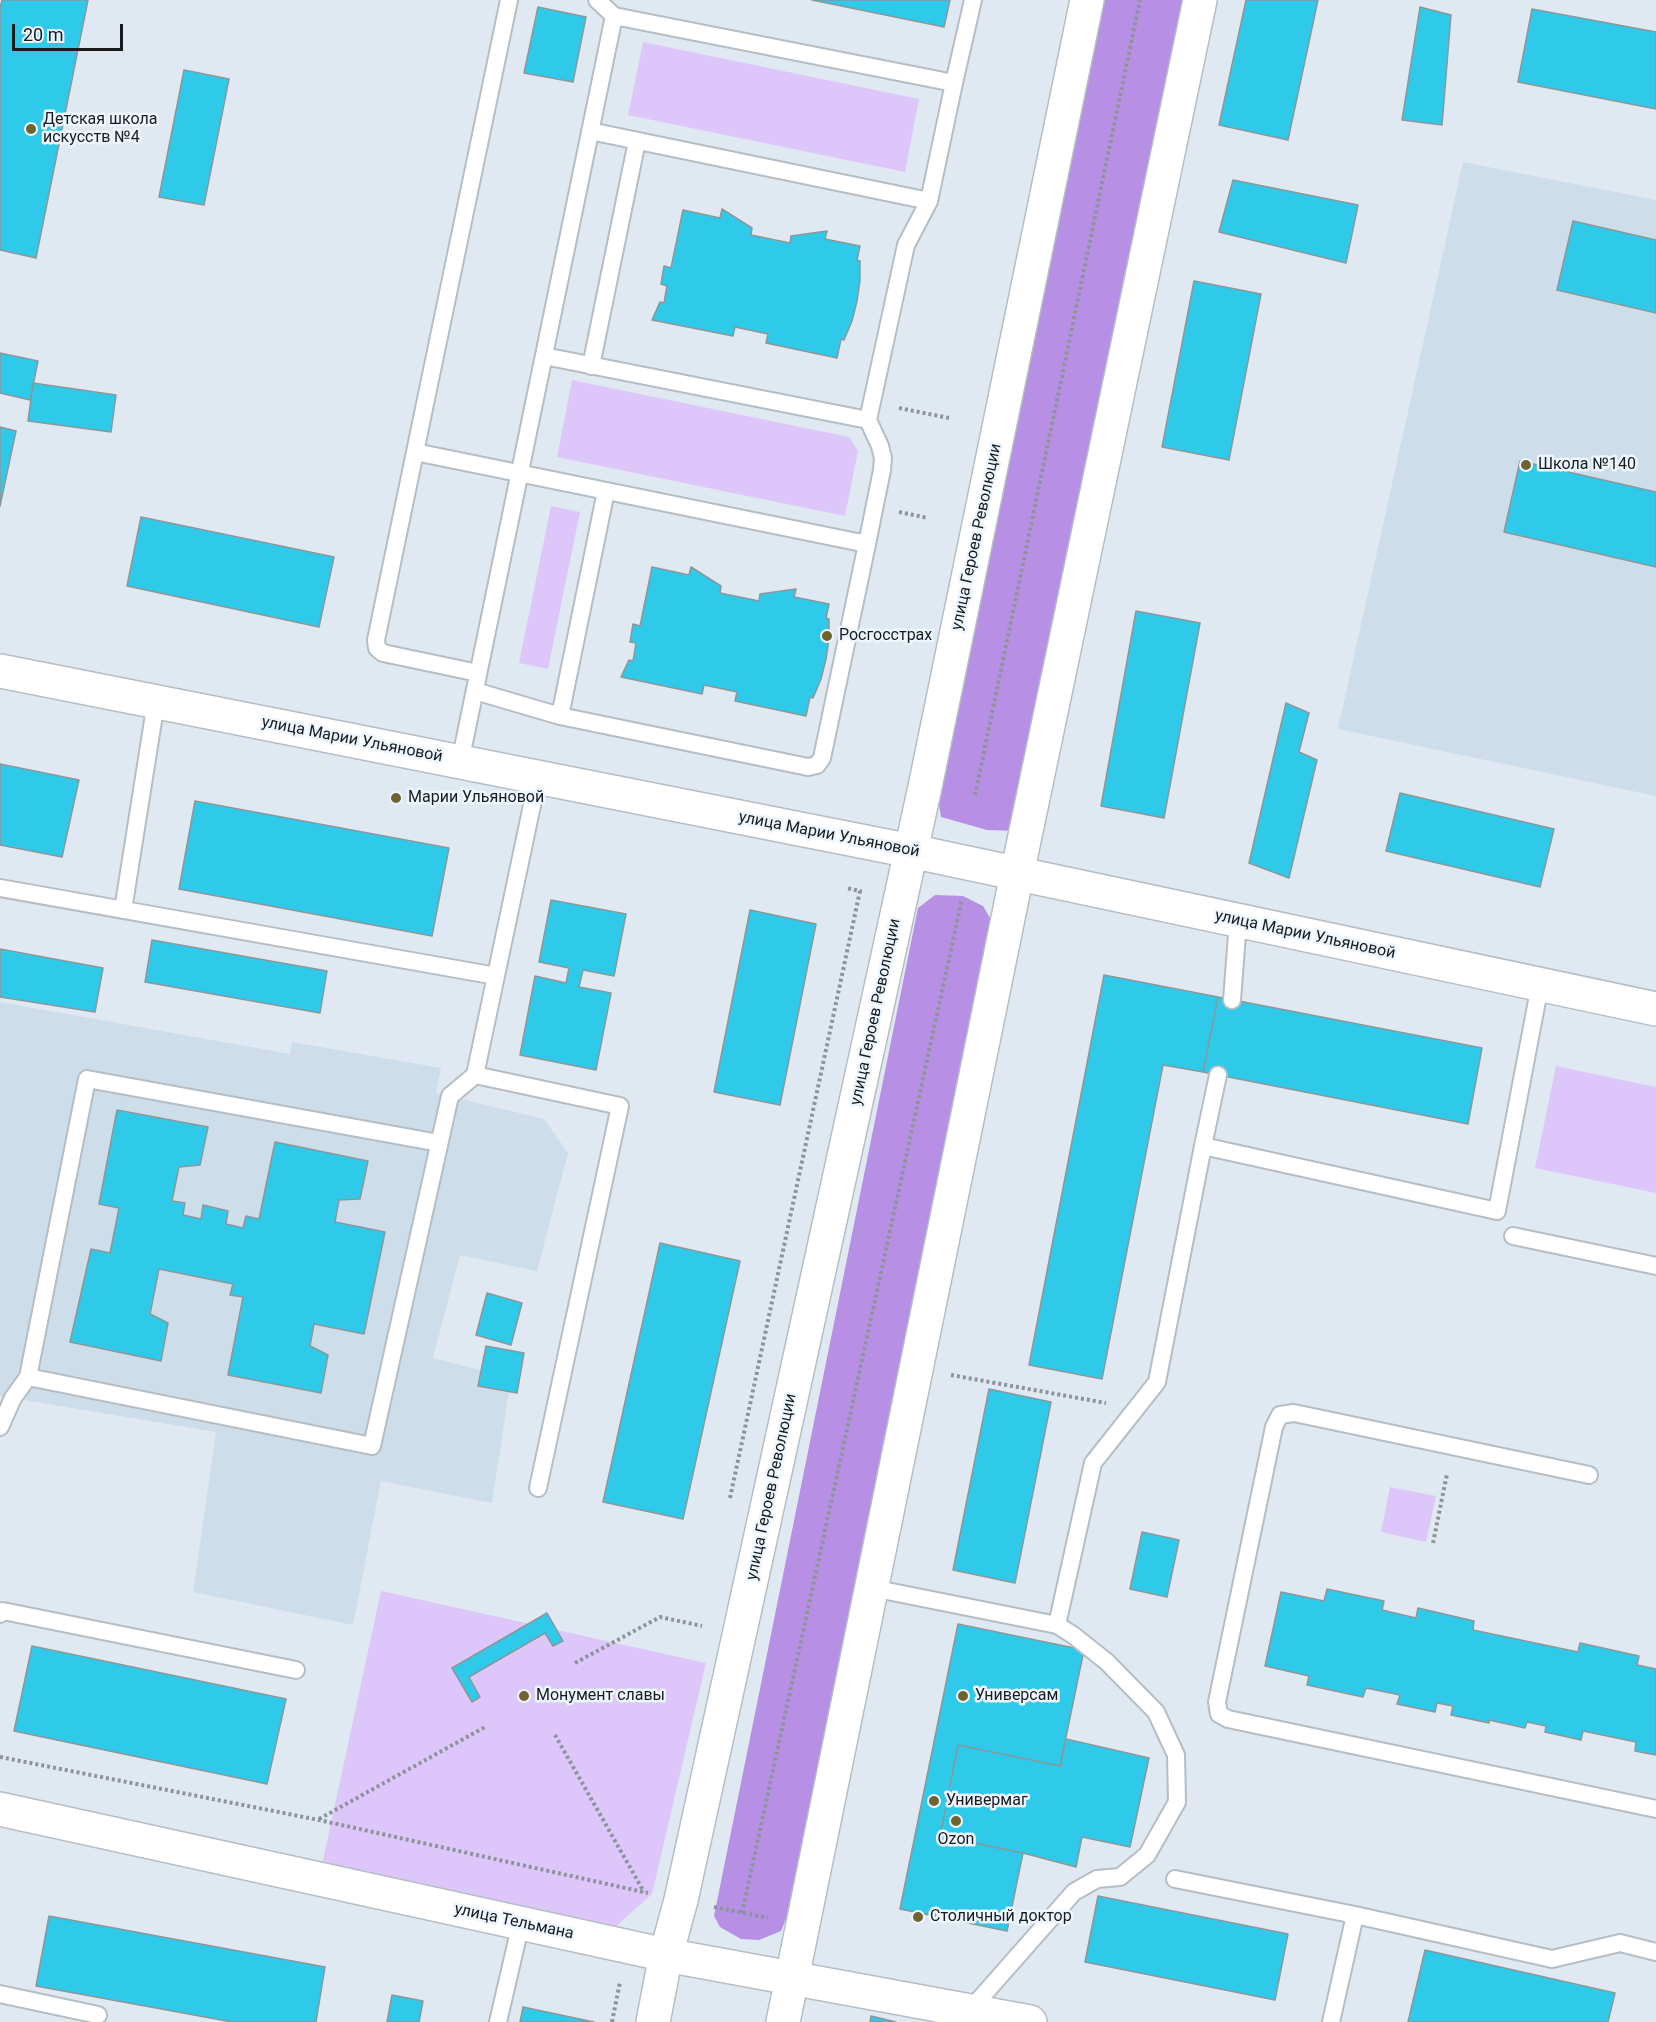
<!DOCTYPE html>
<html>
<head>
<meta charset="utf-8">
<style>
  body { margin:0 }
  #map { position:relative; width:1656px; height:2022px; overflow:hidden; background:#e0e9f1; font-family:Roboto,sans-serif }
  canvas { display:block }
  .scale { position:absolute; left:12px; top:24px; width:111px; height:27px; box-sizing:border-box; border:3px solid #181b1e; border-top:0; padding-left:8px; font-size:18px; line-height:21px; white-space:nowrap; color:#181b1e; -webkit-text-stroke:4px #edf6fe; paint-order:stroke }
</style>
</head>
<body>
<div id="map">
<canvas width="1656" height="2022"></canvas>
<div class="scale">20 m</div>
</div>
<script>
const ctx = document.querySelector('canvas').getContext('2d');
ctx.lineJoin = 'round';
function paint(path, color) { ctx.fillStyle = color; ctx.fill(path, 'evenodd'); }
const shape = rows => new Path2D(rows.map(r => 'M' + r).join(''));
function trace(path, color, width, dash) { ctx.strokeStyle = color; ctx.lineWidth = width; ctx.lineCap = dash ? 'butt' : 'round'; ctx.setLineDash(dash || []); ctx.stroke(path); }
function label(font, color, halo, rows, align = 'center') {
  ctx.font = font + ' Roboto,sans-serif'; ctx.lineWidth = 5; ctx.setLineDash([]); ctx.textBaseline = 'middle'; ctx.strokeStyle = halo; ctx.fillStyle = color; for (const [text, x, y, turn = 0] of rows) {
    ctx.save(); ctx.translate(x, y); ctx.rotate((+turn || 0) * Math.PI / 180); ctx.textAlign = isNaN(turn) ? turn : align; if (halo) ctx.strokeText(text, 0, 0); ctx.fillText(text, 0, 0); ctx.restore();
  }
}
const built = shape([
  [1463,162,1656,200,1656,796,1338,729],
  [0,1002,290,1054,292,1042,441,1068,436,1093,544,1119,568,1153,537,1271,460,1255,433,1358,511,1378,492,1503,381,1481,353,1625,193,1592,216,1432,0,1396]
]);
const green = shape([
  [643,42,919,99,905,172,628,115],
  [572,380,849,437,858,451,845,516,557,457],
  [551,506,580,512,548,669,519,663],
  [1556,1066,1656,1087,1656,1193,1535,1168],
  [1390,1487,1436,1496,1426,1542,1381,1532],
  [381,1591,706,1663,652,1894,612,1930,322,1865]
]);
const forest = shape([
  [1101,0,1190,0,1019,831,987,830,941,817,938,798],
  [935,895,963,896,983,906,996,928,790,1909,781,1931,759,1940,741,1939,720,1927,714,1916,918,908]
]);
const building = shape([
  [2,0,88,0,36,258,0,250,0,8,2,0],
  [812,0,950,0,944,27,812,0],
  [1246,0,1318,0,1288,140,1219,125,1246,0],
  [538,7,586,17,573,82,524,73,538,7],
  [1420,7,1451,15,1442,125,1402,120,1420,7],
  [1532,9,1656,32,1656,109,1518,82,1532,9],
  [184,70,229,79,204,205,159,197,184,70],
  [1233,180,1358,205,1346,263,1219,232,1233,180],
  [722,209,752,228,751,235,790,243,791,236,827,231,825,239,860,246,857,260,860,261,860,281,857,301,852,321,844,340,841,339,837,358,766,343,768,334,735,327,733,336,652,320,660,302,664,303,667,286,661,284,664,266,671,268,683,210,720,218,722,209],
  [1573,221,1656,240,1656,313,1557,290,1573,221],
  [1194,281,1261,294,1229,460,1162,447,1194,281],
  [0,353,38,361,30,400,0,393,0,353],
  [33,383,116,395,111,432,28,421,33,383],
  [0,427,16,431,0,506,0,427],
  [1520,461,1656,492,1656,567,1504,532,1520,461],
  [141,517,334,557,319,627,127,586,141,517],
  [652,567,689,575,691,567,721,586,720,593,759,601,760,594,796,589,794,597,829,604,826,618,829,619,829,639,826,659,821,679,813,698,810,697,806,716,735,701,737,692,704,685,702,694,621,677,629,660,633,661,636,643,630,642,633,624,640,626,652,567],
  [1136,611,1200,623,1164,818,1101,806,1136,611],
  [1286,703,1309,713,1299,752,1317,760,1289,878,1249,863,1286,703],
  [0,764,79,780,62,857,0,845,0,764],
  [1400,793,1554,829,1540,887,1386,851,1400,793],
  [195,801,449,848,432,936,179,889,195,801],
  [551,900,626,914,614,976,583,970,579,987,611,993,596,1070,520,1055,535,976,566,983,569,968,539,962,551,900],
  [750,910,816,924,780,1105,714,1092,750,910],
  [152,940,327,971,320,1013,145,982,152,940],
  [0,949,103,968,95,1012,0,997,0,949],
  [1104,975,1218,997,1203,1072,1163,1065,1102,1379,1029,1365,1104,975],
  [1218,997,1482,1048,1468,1124,1203,1072,1218,997],
  [117,1110,208,1127,200,1165,179,1167,172,1201,185,1203,183,1215,201,1219,203,1205,228,1211,226,1224,243,1228,246,1216,259,1219,275,1142,368,1161,360,1199,339,1200,335,1222,385,1232,364,1334,314,1324,310,1346,328,1355,321,1393,228,1375,243,1297,230,1295,233,1284,159,1269,150,1314,168,1323,161,1361,70,1342,91,1249,110,1253,119,1208,99,1204,117,1110],
  [660,1243,740,1261,683,1519,603,1502,660,1243],
  [487,1293,522,1303,511,1345,476,1335,487,1293],
  [486,1346,524,1353,517,1393,478,1386,486,1346],
  [989,1389,1051,1402,1015,1583,953,1570,989,1389],
  [1142,1532,1179,1540,1167,1597,1130,1589,1142,1532],
  [1327,1589,1384,1601,1382,1610,1416,1618,1418,1608,1474,1621,1473,1630,1578,1652,1580,1643,1639,1656,1637,1665,1656,1669,1656,1755,1635,1751,1636,1742,1583,1731,1581,1740,1545,1732,1546,1726,1527,1722,1525,1728,1489,1720,1489,1723,1451,1715,1453,1706,1437,1703,1435,1712,1397,1704,1400,1695,1366,1688,1363,1697,1307,1685,1309,1676,1265,1666,1281,1592,1324,1601,1327,1589],
  [547,1613,563,1641,553,1646,545,1633,469,1677,480,1697,472,1702,452,1668,547,1613],
  [958,1624,1084,1650,1060,1766,958,1745,940,1836,1023,1853,1007,1931,900,1909,958,1624],
  [32,1646,286,1699,267,1784,14,1731,32,1646],
  [1066,1739,1149,1758,1130,1847,1082,1837,1076,1867,1023,1853,940,1836,958,1745,1060,1766,1066,1739],
  [1098,1896,1288,1934,1275,2000,1085,1962,1098,1896],
  [49,1916,325,1967,316,2022,232,2022,36,1986,49,1916],
  [1425,1950,1615,1993,1608,2022,1408,2022,1425,1950],
  [392,1995,423,2001,419,2022,387,2022,392,1995],
  [523,2007,594,2022,520,2022,523,2007],
  [871,2016,896,2022,870,2022,871,2016]
]);
const path = shape([
  [899,408,949,418],
  [899,512,928,518],
  [975,795,1140,0],
  [951,1375,1106,1403],
  [730,1498,860,891,846,888],
  [1433,1543,1447,1474],
  [575,1663,660,1617,702,1626],
  [555,1735,644,1892],
  [0,1757,319,1820,648,1893],
  [319,1819,485,1727],
  [714,1907,768,1918],
  [742,1913,962,899],
  [612,2022,620,1982]
]);
const service = shape([
  [509,0,415,452,867,544,882,470,883,458,880,446,868,420],
  [597,0,614,16,954,83,973,0],
  [590,131,929,201],
  [544,356,868,420,906,245,929,201,954,83],
  [591,366,637,141],
  [415,452,376,640,377,648,383,653,478,673],
  [475,691,560,716,808,767,817,765,822,758,867,544],
  [560,716,606,491],
  [460,762,614,16],
  [0,888,496,976],
  [123,910,156,702],
  [1232,1000,1238,921],
  [475,1075,620,1106,538,1488],
  [1203,1146,1218,1075],
  [1513,1236,1656,1266],
  [28,1377,372,1446,450,1096,475,1075,538,777],
  [0,1427,13,1398,28,1377,87,1079,439,1143],
  [1589,1475,1294,1413,1280,1415,1274,1427,1217,1702,1219,1714,1228,1719,1656,1809],
  [872,1588,1057,1625,1093,1463,1157,1382,1203,1146,1497,1211,1540,985],
  [0,1614,3,1611,296,1670],
  [1175,1879,1355,1915,1552,1959,1620,1943,1656,1952],
  [0,1994,98,2015],
  [970,2010,1074,1892,1097,1879,1120,1877,1147,1855,1177,1802,1176,1755,1156,1712,1107,1662,1073,1635,1057,1625],
  [498,2022,521,1923],
  [1331,2022,1355,1915]
]);
const minor = shape([
  [0,671,911,851,1656,1009],
  [0,1809,666,1955,1030,2022]
]);
const tertiary = shape([
  [653,2022,666,1955,681,1900,925,787,1087,0],
  [783,2022,1017,874,1200,0]
]);
const markers = [
  [31,129,6,"#6f6330"],
  [1526,465,6,"#6f6330"],
  [827,636,6,"#6f6330"],
  [396,798,6,"#6f6330"],
  [524,1696,6,"#6f6330"],
  [963,1696,6,"#6f6330"],
  [934,1801,6,"#6f6330"],
  [956,1821,6,"#6f6330"],
  [918,1917,6,"#6f6330"]
];
const poiNames = [
  ["Детская школа",43,120],
  ["искусств №4",43,138],
  ["Школа №140",1538,465],
  ["Росгосстрах",839,636],
  ["Марии Ульяновой",408,798],
  ["Монумент славы",536,1696],
  ["Универсам",975,1696],
  ["Универмаг",946,1801],
  ["Ozon",956,1840,"center"],
  ["Столичный доктор",930,1917]
];
const streetNames = [
  ["улица Героев Революции",977,537,-78],
  ["улица Марии Ульяновой",352,740,11],
  ["улица Марии Ульяновой",829,835,11],
  ["улица Марии Ульяновой",1305,935,12],
  ["улица Героев Революции",876,1012,-78],
  ["улица Героев Революции",772,1487,-78],
  ["улица Тельмана",514,1922,12]
];
paint(built, '#ceddea');
paint(green, '#ddc7fa');
paint(forest, '#b790e6');
paint(building, '#2fcae9');
trace(building, '#8b979a', 1.5);
trace(service, '#b5bec5', 20);
trace(minor, '#b5bec5', 36);
trace(tertiary, '#b5bec5', 36);
trace(path, '#8d9399', 4, [3, 3]);
trace(service, '#fff', 16);
trace(minor, '#fff', 33);
trace(tertiary, '#fff', 33);
for (const [x, y, r, color] of markers) { const dot = new Path2D(); dot.arc(x, y, r, 0, 2 * Math.PI); ctx.fillStyle = color; ctx.fill(dot); trace(dot, '#edf6fe', 2); }
label('16px', '#181b1e', '#edf6fe', poiNames, 'left');
label('16px', '#181b1e', '#edf6fe', streetNames);
</script>
</body>
</html>
